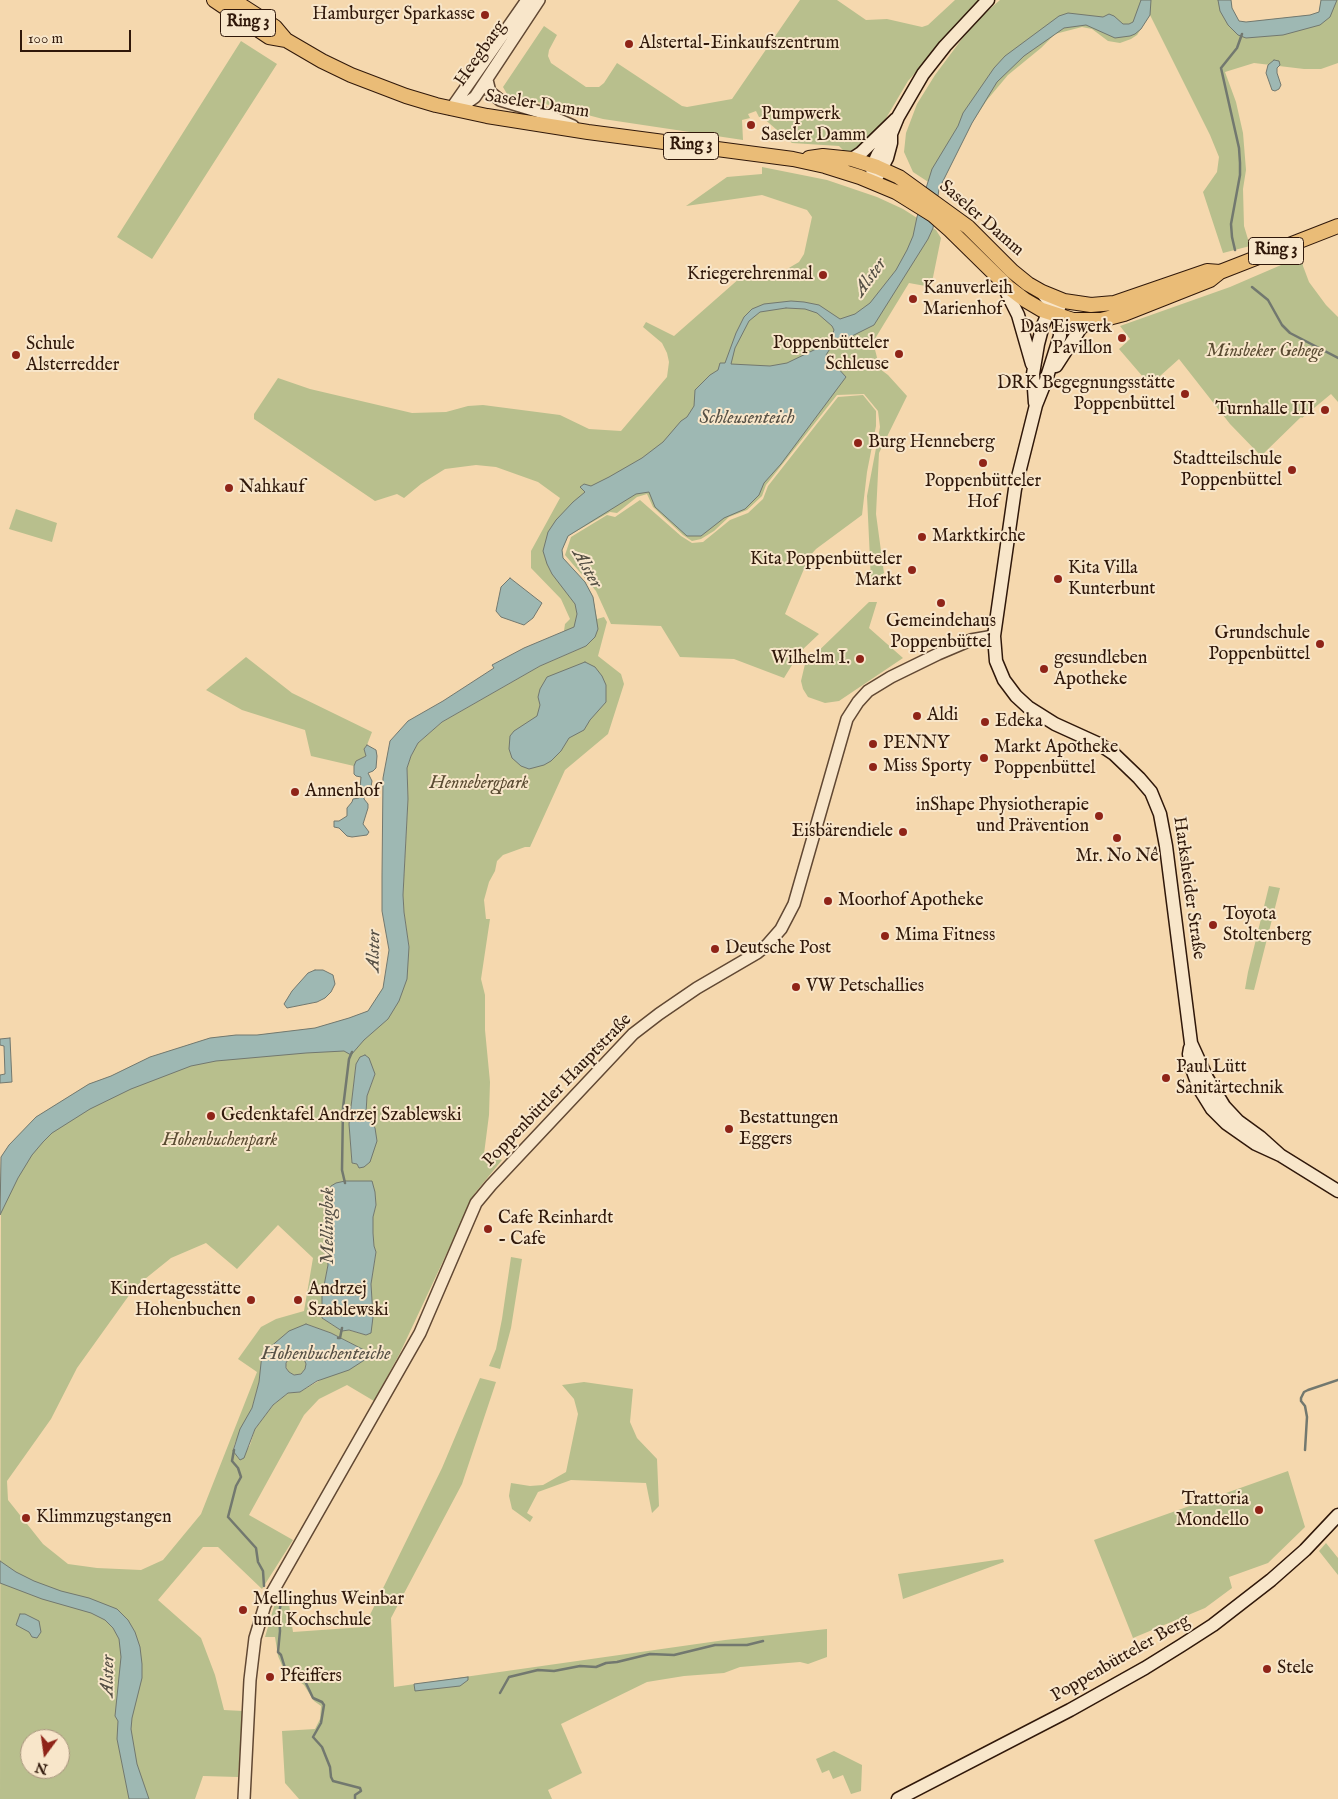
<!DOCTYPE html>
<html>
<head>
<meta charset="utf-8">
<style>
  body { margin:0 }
  #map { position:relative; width:1338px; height:1799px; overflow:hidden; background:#f5d8ae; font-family:"IM FELL English",serif }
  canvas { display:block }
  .north { position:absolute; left:20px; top:1729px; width:50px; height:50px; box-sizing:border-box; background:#f8e6ca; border:1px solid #a8947d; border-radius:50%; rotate:194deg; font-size:14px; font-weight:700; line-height:20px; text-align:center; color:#30180a }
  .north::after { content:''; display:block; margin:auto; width:18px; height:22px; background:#8f2418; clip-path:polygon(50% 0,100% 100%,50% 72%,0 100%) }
  .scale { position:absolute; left:20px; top:30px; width:111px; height:22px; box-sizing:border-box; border:2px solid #30180a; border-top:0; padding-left:6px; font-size:15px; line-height:18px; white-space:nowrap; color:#30180a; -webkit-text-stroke:4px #f8e6ca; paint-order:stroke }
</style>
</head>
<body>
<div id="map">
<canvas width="1338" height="1799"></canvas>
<div class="north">N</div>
<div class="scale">100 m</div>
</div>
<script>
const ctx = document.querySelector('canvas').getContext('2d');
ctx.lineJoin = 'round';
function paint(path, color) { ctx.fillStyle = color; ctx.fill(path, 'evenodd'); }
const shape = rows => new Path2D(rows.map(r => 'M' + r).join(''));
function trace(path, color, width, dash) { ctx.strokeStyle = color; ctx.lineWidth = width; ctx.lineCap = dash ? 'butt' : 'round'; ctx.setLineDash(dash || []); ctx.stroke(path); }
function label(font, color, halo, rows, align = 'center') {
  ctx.font = font + ' "IM FELL English",serif'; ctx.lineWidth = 4; ctx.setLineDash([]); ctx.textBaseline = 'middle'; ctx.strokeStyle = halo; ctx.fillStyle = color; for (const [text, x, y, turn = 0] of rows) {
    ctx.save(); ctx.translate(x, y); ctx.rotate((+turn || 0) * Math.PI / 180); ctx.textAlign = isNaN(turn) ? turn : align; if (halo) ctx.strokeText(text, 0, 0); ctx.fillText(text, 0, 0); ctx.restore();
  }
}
const green = shape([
  [800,0,837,0,866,20,887,19,922,27,928,25,955,0,979,0,908,81,882,125,857,151,846,153,839,146,792,143,762,117,759,117,756,111,748,114,750,118,742,120,743,140,603,119,507,94,503,87,544,26,557,35,549,50,548,56,551,63,586,87,599,87,604,83,617,63,682,106,687,107,732,99],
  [1000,0,1231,0,1232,8,1239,21,1246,22,1310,15,1319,12,1321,0,1338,0,1338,63,1321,69,1304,69,1254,63,1225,72,1236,102,1243,133,1246,170,1243,189,1244,226,1250,246,1223,253,1203,192,1217,172,1219,157,1210,135,1150,15,1137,35,1131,39,1120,43,1108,41,1092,29,1082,27,1055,34,1041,48,1008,75,987,100,972,123,939,189,913,172,904,152,906,133,917,104,935,75,973,24],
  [241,41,277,64,152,259,117,237],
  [762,167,827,180,877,197,903,209,936,230,941,238,931,287,909,283,873,342,880,369,888,375,907,396,879,453,876,514,884,573,871,581,867,496,880,427,878,411,864,394,837,395,766,485,762,496,747,510,729,517,714,531,701,539,692,541,683,535,653,507,647,494,637,497,617,513,610,512,568,536,562,550,563,558,585,582,593,597,597,619,604,617,607,622,598,656,621,674,624,684,608,734,565,770,530,847,525,847,503,855,497,861,495,871,489,882,484,900,486,919,490,919,481,979,485,995,485,1030,490,1082,489,1115,484,1154,502,1160,475,1193,400,1353,374,1401,347,1385,319,1399,304,1415,249,1515,293,1540,262,1589,218,1547,203,1547,158,1600,201,1638,215,1675,224,1710,243,1711,238,1777,203,1776,195,1799,0,1799,1,1157,9,1145,36,1117,89,1084,111,1076,150,1057,210,1038,236,1035,257,1035,315,1028,349,1018,368,1011,409,947,404,912,403,895,408,799,407,768,411,756,418,743,442,722,540,666,586,646,564,631,565,624,570,619,561,599,531,568,531,551,560,498,538,482,496,467,476,465,445,469,421,484,404,498,397,494,375,501,254,419,254,414,278,378,310,389,412,413,446,412,468,406,483,405,560,415,589,429,621,431,667,377,669,362,667,353,662,343,643,327,646,322,674,336,749,270,769,274,782,272,799,262,804,254,812,217,807,210,762,195,686,206,727,177,762,174],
  [356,1064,375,1074,367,1096,366,1113,375,1128,359,1167,357,1164,352,1163,349,1124],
  [375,1192,376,1205,373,1217,373,1233,374,1246,376,1252,371,1284,373,1317,371,1326,366,1335,348,1330,342,1331,322,1318,322,1296,328,1265,325,1219,328,1200],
  [278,1225,313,1258,304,1311,276,1319,261,1327,238,1359,257,1372,201,1514,163,1560,141,1570,97,1568,68,1564,43,1544,8,1500,7,1481,51,1419,77,1368,135,1287,171,1258,206,1243,237,1269],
  [306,1324,331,1333,368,1352,300,1392,288,1393,273,1405,255,1429,250,1445,240,1460,233,1451,235,1443,252,1408,259,1382],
  [30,1739,60,1739,60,1769,30,1769],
  [1302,256,1303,266,1309,282,1326,305,1338,317,1338,402,1331,394,1302,418,1301,417,1261,456,1230,424,1179,359,1150,385,1119,349,1130,339,1120,326,1230,287],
  [863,395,876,411,876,426,867,472,862,515,816,549,809,557,785,614,819,634,800,652,784,678,734,659,680,657,661,626,611,624,596,591,565,555,571,537,607,515,615,517,640,500,681,536,692,543,703,542,730,520,748,513,763,499,768,486,838,397],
  [16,509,57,523,52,542,9,529],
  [869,602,877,602,869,628,903,658,839,701,825,703,808,697,803,689,801,681,805,664],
  [246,657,292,693,372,732,367,745,364,749,366,756,356,761,354,766,311,756,305,730,242,710,206,690],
  [1269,886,1280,888,1254,990,1245,989,1248,972],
  [511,1257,522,1259,511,1328,500,1369,489,1366,496,1349,502,1319],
  '286 1365a10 10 0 1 1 20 0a10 10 0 1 1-20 0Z',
  [480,1378,496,1382,462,1484,391,1618,394,1687,725,1640,827,1629,827,1657,808,1664,800,1662,740,1667,724,1673,684,1676,647,1682,561,1724,582,1773,548,1790,552,1799,299,1799,285,1783,282,1731,315,1729,320,1719,321,1706,314,1701,304,1685,284,1670,278,1656,275,1637,265,1637,278,1593,287,1590,293,1632,364,1627,442,1468],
  [584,1382,633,1389,630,1422,637,1438,657,1459,659,1506,652,1513,646,1483,571,1480,538,1492,527,1513,533,1517,530,1522,512,1509,509,1496,511,1483,530,1486,543,1485,566,1472,578,1414,574,1399,562,1385],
  [1288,1471,1305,1527,1268,1563,1229,1577,1232,1588,1205,1608,1133,1638,1094,1540],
  [1326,1543,1338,1558,1338,1575,1319,1551],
  [1003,1559,1004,1562,903,1599,898,1574],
  [834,1751,862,1765,861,1791,851,1794,843,1775,833,1779,829,1770,822,1773,816,1759]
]);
const water = shape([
  [1141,0,1151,0,1150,15,1141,29,1135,34,1130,36,1115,38,1086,25,1064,28,1024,56,997,82,972,123,939,189,933,228,928,239,874,325,848,338,838,338,833,344,826,355,846,377,781,464,764,483,759,495,745,509,724,518,701,536,687,536,655,507,649,492,636,494,568,536,562,550,563,558,585,582,593,597,598,629,595,637,586,646,540,666,442,722,418,743,411,756,407,768,408,799,403,895,404,912,409,947,407,979,399,1001,388,1019,364,1040,351,1055,344,1051,306,1053,216,1061,191,1066,131,1089,90,1109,52,1133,43,1142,32,1155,18,1178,0,1215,1,1157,9,1145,36,1117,89,1084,111,1076,150,1057,210,1038,236,1035,257,1035,315,1028,349,1018,368,1011,383,988,389,950,382,911,382,876,383,778,390,741,408,721,443,701,494,668,492,665,524,648,574,627,577,614,575,604,552,574,547,564,543,551,548,532,556,520,573,502,585,492,580,487,584,484,591,486,609,477,642,458,663,442,681,421,687,417,694,406,695,390,710,375,718,370,720,363,725,363,736,333,744,317,752,309,764,304,791,301,804,302,819,305,840,319,855,314,870,303,896,270,907,250,913,236,917,217,932,169,958,126,963,113,994,68,1005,56,1059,16,1068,13,1103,17,1109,14,1114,16,1123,24,1129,24,1133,22,1141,0],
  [786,308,805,309,817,313,832,326,834,330,832,336,818,348,787,363,770,366,731,364,735,348,749,321,760,312,786,308],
  [1218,0,1231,0,1232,8,1239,21,1246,22,1310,15,1319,12,1321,0,1337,0,1330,17,1320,25,1283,35,1246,38,1238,35,1228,25,1220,11,1218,0],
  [1274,60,1279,61,1280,65,1277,68,1277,73,1281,85,1279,89,1275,91,1272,90,1266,73,1268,65,1274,60],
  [510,578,542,603,533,618,524,625,501,617,496,611,501,587,510,578],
  [585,662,595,667,602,676,606,685,606,702,590,720,584,730,569,738,561,751,551,761,544,765,529,769,521,766,512,758,509,749,510,736,514,731,537,716,540,705,538,697,540,689,547,677,585,662],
  [367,745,376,750,377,756,376,768,373,771,368,773,372,781,371,787,365,787,364,799,368,804,368,808,363,824,369,832,367,835,352,837,347,836,339,828,334,827,334,821,339,821,347,816,347,808,352,802,353,799,359,798,361,777,356,776,354,774,354,766,356,761,366,756,364,749,367,745],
  [315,970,323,970,333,975,335,984,331,992,325,998,317,1002,287,1008,284,1004,292,991,308,973,315,970],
  [10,1038,12,1082,0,1083,0,1075,5,1074,4,1046,0,1045,0,1039,10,1038],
  [365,1055,369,1058,375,1074,367,1096,366,1113,375,1128,377,1141,370,1162,364,1167,359,1168,357,1164,352,1163,349,1124,356,1064,360,1057,365,1055],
  [345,1181,372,1181,375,1192,376,1205,373,1217,373,1233,374,1246,376,1252,371,1284,373,1317,371,1333,366,1335,349,1330,342,1331,322,1318,322,1296,328,1265,325,1219,329,1193,331,1186,336,1183,345,1181],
  [306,1324,331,1333,368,1352,366,1359,349,1370,317,1381,300,1392,288,1393,273,1405,255,1429,244,1458,240,1460,233,1451,240,1429,252,1408,259,1382,262,1354,289,1331,306,1324],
  [294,1355,300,1356,304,1359,306,1364,305,1369,301,1374,294,1375,289,1372,286,1368,286,1363,289,1358,294,1355],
  [0,1561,16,1572,34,1581,61,1591,89,1598,117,1609,128,1620,135,1632,140,1647,142,1664,142,1678,132,1718,131,1729,137,1764,149,1799,129,1799,117,1739,118,1721,115,1716,121,1657,119,1639,113,1628,105,1620,91,1613,42,1599,0,1583,0,1561],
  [20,1614,25,1614,39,1621,41,1632,37,1638,32,1637,29,1632,16,1625,20,1614],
  [468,1677,468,1680,460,1686,415,1691,414,1684,468,1677]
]);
const stream = shape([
  [1235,250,1232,237,1231,224,1240,175,1240,163,1239,148,1221,68,1237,48,1242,34],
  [1252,287,1268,300,1282,325,1290,333,1338,358],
  [345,1183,342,1170,343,1108,349,1059,352,1052],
  [338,1338,340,1338,342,1328],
  [234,1450,232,1461,238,1468,241,1477,236,1486,228,1517,256,1548,258,1562,263,1571,264,1586],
  [1305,1450,1307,1417,1305,1406,1301,1401,1301,1398,1304,1392,1308,1390,1338,1380],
  [276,1596,281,1602,279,1614,280,1631,278,1652,281,1655,285,1668,291,1674,305,1681,313,1698,322,1702,324,1705,321,1723,313,1737,322,1747,330,1767,331,1777,333,1781,360,1788,361,1791,355,1795,355,1799],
  [500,1693,509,1677,538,1670,554,1671,580,1666,596,1667,606,1663,617,1662,650,1654,674,1655,715,1645,747,1645,763,1641]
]);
const tertiary = shape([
  [487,80,490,92,500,100,543,113,573,126],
  [451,109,468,102,475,97,539,0],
  [451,109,527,0],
  [244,1799,250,1680,255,1638,265,1605,420,1333,476,1203,491,1185,633,1034,659,1014,697,988,757,953,767,945,781,929,794,904,847,719,858,702,868,691,891,677,938,654,971,640,994,636]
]);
const secondary = shape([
  [852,159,861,153,896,119],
  [872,176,873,165,878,154,890,136],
  [872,181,878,175,887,158,891,143,891,134,898,117,923,74,945,46,988,0],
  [1002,283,1018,315,1032,364],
  [1042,292,1059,316,1060,336,1046,380,1036,405,1015,489,994,636,996,661,1004,680,1016,696,1028,707,1055,724,1099,744,1114,754,1139,778,1151,792,1160,814,1166,846,1191,1043,1207,1078,1224,1106,1238,1121,1260,1137,1280,1155],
  [1056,366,1080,329,1089,321],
  [1035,403,1033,374,1038,344,1043,325,1047,316,1059,308],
  [1190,1048,1189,1054,1191,1066,1199,1088,1212,1109,1226,1123,1256,1144,1280,1155,1338,1191],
  [898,1799,1070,1710,1145,1668,1182,1645,1213,1625,1271,1580,1305,1550,1338,1515]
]);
const primary = shape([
  [214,0,269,37,286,40,322,61,351,75,406,96,436,105,487,116,588,132,793,159,825,166,860,177,896,192,933,215,950,230,1008,287,1025,300,1042,310,1073,320,1101,320,1124,314,1210,280,1220,272,1338,226],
  [233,0,275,27,286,40],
  [809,158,823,156,852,159,877,167,899,177,968,227,1012,271,1028,284,1042,292,1064,301,1091,305,1114,303,1207,271,1220,272]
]);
const markers = [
  [485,15,5,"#8f2418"],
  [629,44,5,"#8f2418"],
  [751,125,5,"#8f2418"],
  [823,275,5,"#8f2418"],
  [913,299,5,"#8f2418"],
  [1122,338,5,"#8f2418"],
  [899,354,5,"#8f2418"],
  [16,355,5,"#8f2418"],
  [1185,394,5,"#8f2418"],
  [1325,410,5,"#8f2418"],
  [858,443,5,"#8f2418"],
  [983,463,5,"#8f2418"],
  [1292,470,5,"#8f2418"],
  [229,488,5,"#8f2418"],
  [922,537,5,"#8f2418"],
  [912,570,5,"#8f2418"],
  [1058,579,5,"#8f2418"],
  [941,603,5,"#8f2418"],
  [1320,644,5,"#8f2418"],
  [860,659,5,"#8f2418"],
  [1044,669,5,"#8f2418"],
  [917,716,5,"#8f2418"],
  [985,722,5,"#8f2418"],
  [873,744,5,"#8f2418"],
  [984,758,5,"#8f2418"],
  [873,767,5,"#8f2418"],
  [295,792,5,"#8f2418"],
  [1099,816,5,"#8f2418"],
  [903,832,5,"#8f2418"],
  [1117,838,5,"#8f2418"],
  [828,901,5,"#8f2418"],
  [1213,925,5,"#8f2418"],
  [885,936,5,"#8f2418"],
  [715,949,5,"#8f2418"],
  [796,987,5,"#8f2418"],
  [1166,1078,5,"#8f2418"],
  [211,1116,5,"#8f2418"],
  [729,1129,5,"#8f2418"],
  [488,1229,5,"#8f2418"],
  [251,1300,5,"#8f2418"],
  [298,1300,5,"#8f2418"],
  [1259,1510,5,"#8f2418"],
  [26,1518,5,"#8f2418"],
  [243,1610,5,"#8f2418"],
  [1267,1669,5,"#8f2418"],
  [270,1677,5,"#8f2418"]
];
const shields = [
  [248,23,55],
  [691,146,55],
  [1276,251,55]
];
const shieldNames = [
  ["Ring 3",248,23],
  ["Ring 3",691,146],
  ["Ring 3",1276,251]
];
const poiNames = [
  ["Hamburger Sparkasse",475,15,"right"],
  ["Alstertal-Einkaufszentrum",639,44],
  ["Pumpwerk",761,115],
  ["Saseler Damm",761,136],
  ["Kriegerehrenmal",813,275,"right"],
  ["Kanuverleih",923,289],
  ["Marienhof",923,310],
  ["Das Eiswerk",1112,328,"right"],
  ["Pavillon",1112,349,"right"],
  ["Poppenbütteler",889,344,"right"],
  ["Schleuse",889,365,"right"],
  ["Schule",26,345],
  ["Alsterredder",26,366],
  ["DRK Begegnungsstätte",1175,384,"right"],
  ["Poppenbüttel",1175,405,"right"],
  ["Turnhalle III",1315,410,"right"],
  ["Burg Henneberg",868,443],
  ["Stadtteilschule",1282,460,"right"],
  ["Poppenbüttel",1282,481,"right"],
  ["Poppenbütteler",983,482,"center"],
  ["Hof",983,503,"center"],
  ["Nahkauf",239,488],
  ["Marktkirche",932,537],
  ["Kita Poppenbütteler",902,560,"right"],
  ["Markt",902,581,"right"],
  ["Kita Villa",1068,569],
  ["Kunterbunt",1068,590],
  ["Gemeindehaus",941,622,"center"],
  ["Poppenbüttel",941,643,"center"],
  ["Grundschule",1310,634,"right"],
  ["Poppenbüttel",1310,655,"right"],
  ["Wilhelm I.",850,659,"right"],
  ["gesundleben",1054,659],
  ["Apotheke",1054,680],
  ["Aldi",927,716],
  ["Edeka",995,722],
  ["PENNY",883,744],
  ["Markt Apotheke",994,748],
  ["Poppenbüttel",994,769],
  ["Miss Sporty",883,767],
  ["Annenhof",305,792],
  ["inShape Physiotherapie",1089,806,"right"],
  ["und Prävention",1089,827,"right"],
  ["Eisbärendiele",893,832,"right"],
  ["Mr. No Nê",1117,857,"center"],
  ["Moorhof Apotheke",838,901],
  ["Toyota",1223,915],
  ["Stoltenberg",1223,936],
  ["Mima Fitness",895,936],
  ["Deutsche Post",725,949],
  ["VW Petschallies",806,987],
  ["Paul Lütt",1176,1068],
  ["Sanitärtechnik",1176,1089],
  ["Gedenktafel Andrzej Szablewski",221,1116],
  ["Bestattungen",739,1119],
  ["Eggers",739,1140],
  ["Cafe Reinhardt",498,1219],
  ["- Cafe",498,1240],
  ["Kindertagesstätte",241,1290,"right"],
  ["Hohenbuchen",241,1311,"right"],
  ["Andrzej",308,1290],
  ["Szablewski",308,1311],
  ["Trattoria",1249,1500,"right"],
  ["Mondello",1249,1521,"right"],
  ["Klimmzugstangen",36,1518],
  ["Mellinghus Weinbar",253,1600],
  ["und Kochschule",253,1621],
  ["Stele",1277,1669],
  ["Pfeiffers",280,1677]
];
const streetNames = [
  ["Heegbarg",481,54,-55],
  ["Saseler Damm",537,105,9],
  ["Saseler Damm",981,219,41],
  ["Harksheider Straße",1188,888,82],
  ["Poppenbüttler Hauptstraße",558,1091,-46],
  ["Poppenbütteler Berg",1121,1659,-30]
];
const parkNames = [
  ["Minsbeker Gehege",1265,352],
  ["Hennebergpark",479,784],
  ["Hohenbuchenpark",220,1141]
];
const waterNames = [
  ["Alster",871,278,-54],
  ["Schleusenteich",747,419],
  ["Alster",586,569,61],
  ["Alster",375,951,-89],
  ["Mellingbek",329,1226,-90],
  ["Hohenbuchenteiche",326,1355],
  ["Alster",109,1676,-89]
];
paint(green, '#b8bf8d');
paint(water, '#9eb8b3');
trace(water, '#72786f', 1);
trace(stream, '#72786f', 2.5);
trace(tertiary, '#614833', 14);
trace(secondary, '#30180a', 15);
trace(primary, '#30180a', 16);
trace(tertiary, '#f8e6ca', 11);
trace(secondary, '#f8e6ca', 12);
trace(primary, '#eabc77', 14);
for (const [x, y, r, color] of markers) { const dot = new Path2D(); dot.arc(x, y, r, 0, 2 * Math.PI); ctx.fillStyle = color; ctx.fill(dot); trace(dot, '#f8e6ca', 2); }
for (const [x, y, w] of shields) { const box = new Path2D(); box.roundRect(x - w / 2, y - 13.5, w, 27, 4); ctx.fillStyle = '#f8e6ca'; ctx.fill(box); trace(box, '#30180a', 1); }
label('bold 16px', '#30180a', null, shieldNames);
label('18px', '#30180a', '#f8e6ca', poiNames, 'left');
label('18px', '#30180a', '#f8e6ca', streetNames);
label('italic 18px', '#594a31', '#f8e6ca', parkNames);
label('italic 19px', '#565045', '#f8e6ca', waterNames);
</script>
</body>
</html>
